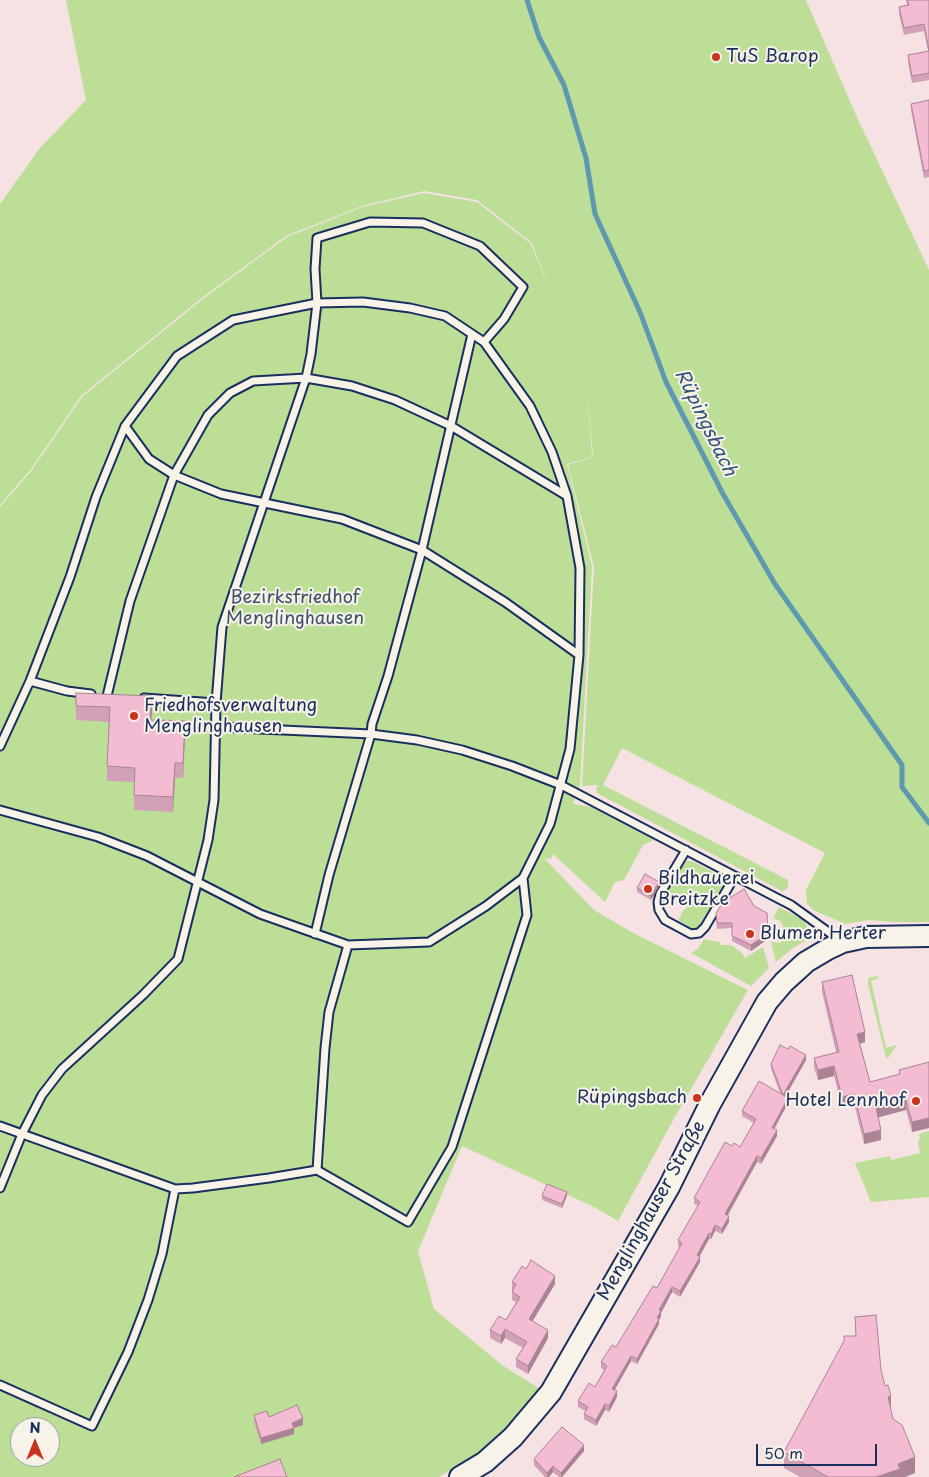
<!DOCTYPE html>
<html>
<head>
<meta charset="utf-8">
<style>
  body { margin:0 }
  #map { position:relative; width:929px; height:1477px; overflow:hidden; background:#f6e2e2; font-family:"Playpen Sans",sans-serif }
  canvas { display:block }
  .north { position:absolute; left:10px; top:1417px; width:50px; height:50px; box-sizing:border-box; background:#f7f3e8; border:1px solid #9fa5b1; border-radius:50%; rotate:0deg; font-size:14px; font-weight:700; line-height:20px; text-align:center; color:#1b2f5e }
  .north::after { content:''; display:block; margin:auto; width:18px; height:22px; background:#c8321e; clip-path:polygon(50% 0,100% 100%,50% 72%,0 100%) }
  .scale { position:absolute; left:756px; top:1444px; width:121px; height:22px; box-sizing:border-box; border:2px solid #1b2f5e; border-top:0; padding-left:6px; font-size:15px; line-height:18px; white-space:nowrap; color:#1b2f5e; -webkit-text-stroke:4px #f7f3e8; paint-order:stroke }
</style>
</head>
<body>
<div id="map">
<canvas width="929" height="1477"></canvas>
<div class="north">N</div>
<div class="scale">50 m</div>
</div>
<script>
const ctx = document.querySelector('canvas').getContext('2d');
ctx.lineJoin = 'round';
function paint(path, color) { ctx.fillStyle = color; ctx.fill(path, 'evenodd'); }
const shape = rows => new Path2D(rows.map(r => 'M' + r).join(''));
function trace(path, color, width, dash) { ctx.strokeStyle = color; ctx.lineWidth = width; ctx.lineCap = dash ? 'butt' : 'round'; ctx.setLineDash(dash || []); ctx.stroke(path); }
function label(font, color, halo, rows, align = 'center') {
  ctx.font = font + ' "Playpen Sans",sans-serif'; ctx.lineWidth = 4; ctx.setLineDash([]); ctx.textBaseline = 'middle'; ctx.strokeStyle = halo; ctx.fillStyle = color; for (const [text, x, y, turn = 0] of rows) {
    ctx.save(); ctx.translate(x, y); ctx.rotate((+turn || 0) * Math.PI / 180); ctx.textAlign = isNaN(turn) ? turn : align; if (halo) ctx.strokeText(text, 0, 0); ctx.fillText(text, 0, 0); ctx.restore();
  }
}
const green = shape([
  [66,0,806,0,856,115,929,270,929,922,892,922,869,920,846,924,815,911,807,904,806,890,825,853,622,748,603,785,788,880,788,888,783,891,780,890,597,793,596,789,598,785,582,786,594,567,568,465,593,457,587,389,592,457,567,464,592,566,580,785,573,804,591,807,654,840,643,845,624,880,615,882,605,902,553,854,551,859,544,858,594,910,635,934,748,990,676,1115,618,1221,596,1208,462,1146,418,1251,434,1309,502,1365,540,1389,525,1410,504,1433,478,1453,439,1477,0,1477,0,507,32,470,82,397,204,298,287,237,362,207,424,193,477,202,531,244,552,296,532,243,477,200,424,191,362,206,286,236,203,297,81,396,31,469,0,505,0,204,40,148,86,100],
  [20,1427,50,1427,50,1457,20,1457],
  [687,861,692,861,725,878,726,880,700,924,697,928,693,929,678,920,683,911,689,905,687,898,680,895,673,897,665,903,663,902,663,895,678,869],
  [779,907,803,920,809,930,809,939,793,948,776,962,771,942,781,943,783,925,780,921,773,918],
  [704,939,720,942,721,945,731,945,742,953,745,958,763,947,769,968,751,986,691,953,698,949],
  [879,976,877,979,871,981,886,1048,897,1045,889,1057,886,1058,868,984,868,979,871,977],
  [929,1131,929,1197,871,1202,855,1163,890,1156,891,1160,920,1153,918,1142,920,1139,919,1134]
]);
const stream = shape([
  [527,0,539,37,564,85,586,158,595,214,640,312,666,382,723,494,775,584,902,765,902,787,929,823]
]);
const lane = shape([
  [125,426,149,459,174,475,221,494,342,519,422,550,505,602,579,655],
  [30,681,67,691,91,694],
  [107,696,130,601,174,475,208,415,230,393,253,381,306,378,352,386,395,400,451,426,567,496],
  [144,698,216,703],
  [216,727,371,734,417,740,462,750,512,766,561,785,777,898,791,905,841,941],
  [0,746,30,681,70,577,96,497,125,426,177,356,233,320,317,303,363,302,410,308,445,316,484,342,530,406,552,452,567,496,580,568,579,655,570,749,550,824,523,878,486,906,429,942,348,945,260,914,147,856,98,837,0,810],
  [686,850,660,894,658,902,659,910,665,920,691,934,699,933,705,927,735,876],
  [315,934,329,875,371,734,372,724,388,676,422,550,472,334],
  [0,1126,175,1189,193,1188,269,1178,317,1170,408,1222,452,1147,527,915,523,878],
  [317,1170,325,1048,329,1012,348,945],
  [0,1188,22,1134,42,1095,62,1069,143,995,178,959,208,840,214,800,216,703,222,627,306,378,311,354,317,303,315,269,317,238,370,222,423,223,480,246,523,287,504,319,484,342],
  [0,1385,92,1426,128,1352,148,1300,162,1254,175,1189]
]);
const secondary = shape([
  [460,1477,485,1462,513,1437,551,1392,669,1187,710,1104,767,1002,784,982,806,962,828,949,843,942,866,937,929,936]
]);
const wall = shape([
  [906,0,929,0,929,80,912,83,908,62,908,55,928,51,924,31,904,35,899,14,899,7,907,5],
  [929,100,929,177,924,178,911,110,911,104],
  [76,693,152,711,151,720,185,736,183,778,175,778,173,812,134,810,134,782,107,781,107,766,109,722,76,720],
  [659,886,651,900,637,892,637,888],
  [716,913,768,939,751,951,732,941,732,928,717,929],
  [822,982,865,1042,860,1044,870,1082,899,1074,899,1070,929,1064,929,1128,912,1132,906,1110,878,1117,881,1140,864,1144,854,1103,842,1107,834,1076,818,1080,814,1068,814,1058,836,1052,822,992],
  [806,1060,786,1096,788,1103,774,1129,777,1136,761,1164,757,1162,741,1191,727,1216,729,1222,722,1234,715,1231,711,1239,709,1239,700,1256,700,1262,680,1297,672,1292,661,1313,661,1316,659,1320,659,1324,637,1364,631,1361,615,1390,617,1397,609,1412,605,1410,596,1426,584,1419,584,1414,586,1411,578,1407,578,1401,595,1387,604,1370,601,1368,601,1362,616,1347,657,1288,680,1247,678,1246,678,1240,698,1206,694,1204,694,1198,732,1146,740,1147,754,1123,742,1116,742,1111,780,1093,771,1069,771,1064],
  [542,1196,567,1196,562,1208,542,1200],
  [512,1282,555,1284,532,1321,548,1338,528,1374,516,1367,516,1359,523,1348,505,1338,501,1344,490,1338,490,1330,506,1320,516,1302,512,1300],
  [855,1317,881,1370,893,1419,915,1473,905,1477,800,1477,784,1468,784,1452,856,1336],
  [254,1415,269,1417,303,1425,294,1428,294,1434,261,1444,254,1422],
  [584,1451,562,1477,559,1477,553,1472,549,1477,545,1477,534,1465,534,1459]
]);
const shadedWall = shape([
  [152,696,152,711,150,734,150,720],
  [185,721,185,736,183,778,183,763],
  [175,763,175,778,173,812,173,797],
  [659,882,659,886,651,900,651,896],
  [768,934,768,939,751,951,751,945],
  [865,1032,865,1042,857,1044,857,1034],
  [806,1055,806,1060,783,1100,783,1095],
  [834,1066,834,1076,818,1080,818,1070],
  [854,1094,854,1103,842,1107,842,1097],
  [788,1098,788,1103,772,1133,772,1128],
  [906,1100,906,1110,876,1118,876,1108],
  [929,1118,929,1128,912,1132,912,1122],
  [777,1130,777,1136,761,1164,761,1158],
  [881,1130,881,1140,864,1144,864,1134],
  [757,1156,757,1162,725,1220,725,1214],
  [567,1192,567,1196,562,1208,562,1204],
  [729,1216,729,1222,722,1234,722,1229],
  [715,1225,715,1231,711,1239,711,1234],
  [709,1233,709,1239,697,1260,697,1255],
  [700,1257,700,1262,680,1297,680,1291],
  [555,1276,555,1284,529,1327,529,1319],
  [672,1287,672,1292,661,1313,661,1316,659,1320,659,1324,637,1364,637,1359,657,1318,659,1310],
  [505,1329,505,1338,501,1344,501,1336],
  [548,1330,548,1338,528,1374,528,1366],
  [631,1356,631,1361,612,1394,612,1389],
  [617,1391,617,1397,609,1412,609,1406],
  [891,1396,891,1412,888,1397],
  [605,1404,605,1410,596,1426,596,1420],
  [303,1418,303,1425,294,1428,294,1434,261,1444,261,1438,292,1423],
  [584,1445,584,1451,562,1477,561,1477,561,1473],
  [915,1457,915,1473,905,1477,876,1477,898,1464],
  [553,1466,553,1472,549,1477,547,1477,547,1473]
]);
const building = shape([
  [907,0,929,0,929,73,912,76,908,55,929,51,924,24,904,28,899,7,909,5,907,0],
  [929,100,929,170,924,171,911,104,929,100],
  [76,693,152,696,150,720,185,721,183,763,175,763,173,797,134,795,135,768,107,766,110,707,76,706,76,693],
  [645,874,659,882,651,896,637,888,645,874],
  [744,889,754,906,767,913,768,934,751,945,732,936,732,923,717,923,716,913,723,902,744,889],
  [852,975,865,1032,857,1034,870,1082,900,1074,899,1070,929,1062,929,1118,912,1122,906,1100,876,1108,881,1130,864,1134,854,1094,842,1097,834,1066,818,1070,814,1058,839,1052,822,982,852,975],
  [780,1045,788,1049,790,1046,806,1055,783,1095,788,1098,772,1128,777,1130,761,1158,757,1156,725,1214,729,1216,722,1229,715,1225,711,1234,709,1233,697,1255,700,1257,680,1291,672,1287,659,1310,661,1311,657,1318,659,1319,637,1359,631,1356,612,1389,617,1391,609,1406,605,1404,596,1420,584,1414,588,1407,578,1401,589,1383,595,1387,607,1366,601,1362,612,1345,616,1347,653,1286,657,1288,682,1243,678,1240,700,1202,694,1198,725,1142,732,1146,734,1143,740,1147,756,1119,742,1111,759,1081,783,1095,771,1064,780,1045],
  [547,1184,567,1192,562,1204,542,1196,547,1184],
  [531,1260,555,1276,529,1319,548,1330,528,1366,516,1359,527,1342,505,1329,501,1336,490,1330,499,1316,506,1320,520,1297,512,1292,516,1284,512,1282,522,1266,526,1269,531,1260],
  [876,1315,881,1370,885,1386,888,1385,891,1396,888,1397,893,1419,902,1425,915,1457,898,1464,900,1469,876,1477,828,1477,784,1452,844,1341,844,1336,856,1336,855,1317,876,1315],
  [297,1405,303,1418,292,1423,294,1428,261,1438,254,1415,267,1411,269,1417,297,1405],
  [562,1427,584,1445,561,1473,553,1466,547,1473,534,1459,562,1427],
  [280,1459,287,1477,234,1477,280,1459]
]);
const markers = [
  [716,57,5,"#c8321e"],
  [134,716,5,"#c8321e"],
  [648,889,5,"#c8321e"],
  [750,934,5,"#c8321e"],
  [697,1098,5,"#c8321e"],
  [916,1101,5,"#c8321e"]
];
const poiNames = [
  ["TuS Barop",726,57],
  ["Friedhofsverwaltung",144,706],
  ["Menglinghausen",144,727],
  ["Bildhauerei",658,879],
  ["Breitzke",658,900],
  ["Blumen Herter",760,934],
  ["Rüpingsbach",687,1098,"right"],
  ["Hotel Lennhof",906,1101,"right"]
];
const parkNames = [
  ["Bezirksfriedhof",295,598],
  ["Menglinghausen",295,619]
];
const streetNames = [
  ["Menglinghauser Straße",652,1211,-61]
];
const waterNames = [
  ["Rüpingsbach",705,423,64]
];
paint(green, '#bcde97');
trace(stream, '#5f99af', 5);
trace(lane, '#1b2f5e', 11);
trace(secondary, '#1b2f5e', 24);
trace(lane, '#f7f3e8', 7);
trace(secondary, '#f7f3e8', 20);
paint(wall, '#d1a2b5');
paint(shadedWall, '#aa8494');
paint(building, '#f3bcd3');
trace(building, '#aa8494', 1);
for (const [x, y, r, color] of markers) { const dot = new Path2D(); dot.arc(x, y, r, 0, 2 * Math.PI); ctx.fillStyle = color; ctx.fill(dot); trace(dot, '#f7f3e8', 2); }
label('18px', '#1b2f5e', '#f7f3e8', poiNames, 'left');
label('18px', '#3b5269', '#f7f3e8', parkNames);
label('18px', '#1b2f5e', '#f7f3e8', streetNames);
label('italic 19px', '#325279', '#f7f3e8', waterNames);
</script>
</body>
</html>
